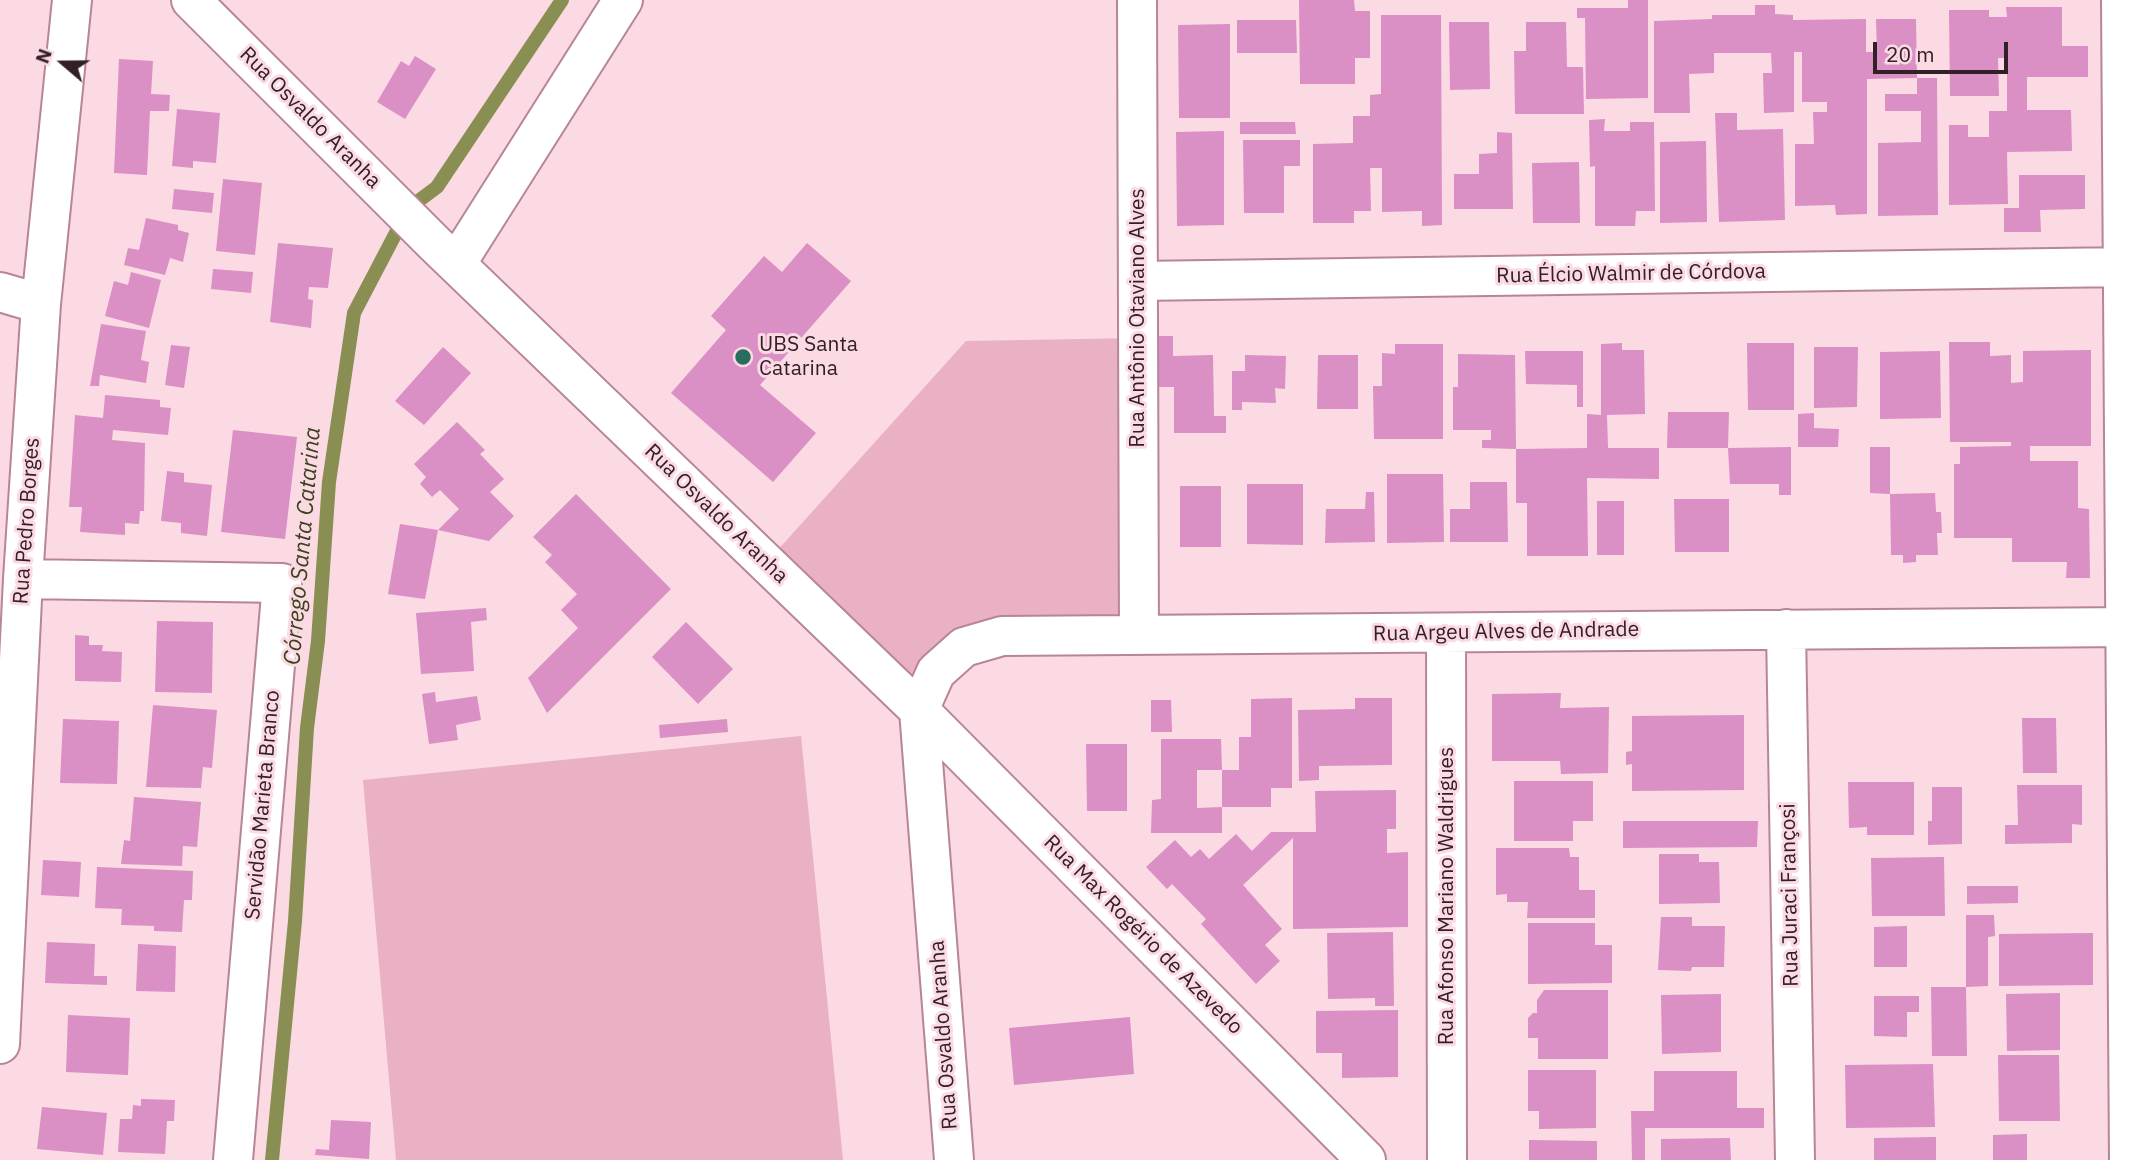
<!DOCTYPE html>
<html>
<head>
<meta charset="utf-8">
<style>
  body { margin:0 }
  #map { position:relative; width:2129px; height:1160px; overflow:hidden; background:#fbdae4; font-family:"IBM Plex Sans",sans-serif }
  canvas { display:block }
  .north { position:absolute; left:28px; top:28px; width:70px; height:70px; -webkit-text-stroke:5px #fbdae4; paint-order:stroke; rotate:290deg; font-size:19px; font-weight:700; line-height:28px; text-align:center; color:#332027 }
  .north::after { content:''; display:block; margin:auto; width:24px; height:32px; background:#332027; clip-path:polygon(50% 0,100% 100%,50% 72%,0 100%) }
  .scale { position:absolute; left:1873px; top:42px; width:135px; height:32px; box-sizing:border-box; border:4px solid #332027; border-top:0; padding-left:9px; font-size:21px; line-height:24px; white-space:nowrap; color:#332027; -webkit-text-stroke:5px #fbdae4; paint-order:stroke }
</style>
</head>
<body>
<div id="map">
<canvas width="2129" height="1160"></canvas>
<div class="north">N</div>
<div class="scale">20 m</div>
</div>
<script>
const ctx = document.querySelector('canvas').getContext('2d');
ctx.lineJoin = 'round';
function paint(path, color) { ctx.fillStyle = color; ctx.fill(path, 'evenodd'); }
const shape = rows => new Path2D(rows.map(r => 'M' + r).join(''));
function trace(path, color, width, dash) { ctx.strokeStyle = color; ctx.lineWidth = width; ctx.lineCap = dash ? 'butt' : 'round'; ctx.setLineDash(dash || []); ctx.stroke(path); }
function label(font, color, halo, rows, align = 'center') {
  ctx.font = font + ' "IBM Plex Sans",sans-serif'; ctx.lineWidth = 6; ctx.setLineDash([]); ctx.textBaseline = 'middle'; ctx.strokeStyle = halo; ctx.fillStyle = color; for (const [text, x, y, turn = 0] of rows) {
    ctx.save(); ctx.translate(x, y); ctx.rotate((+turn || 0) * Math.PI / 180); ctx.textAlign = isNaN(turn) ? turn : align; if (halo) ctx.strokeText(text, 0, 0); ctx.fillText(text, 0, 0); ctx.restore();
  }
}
const green = shape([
  [1138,338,1139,635,1002,636,919,710,766,563,966,341],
  [801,736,843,1160,396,1160,363,780]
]);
const stream = shape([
  [272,1160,295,921,307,728,318,641,329,482,354,313,409,208,437,187,562,0]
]);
const building = shape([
  [1299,0,1354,0,1355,11,1370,11,1370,58,1355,58,1355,84,1300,84],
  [1628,0,1648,0,1648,98,1586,99,1585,18,1577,18,1577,8,1628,8],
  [1755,5,1775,5,1775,14,1793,15,1793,20,1866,19,1866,52,1877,52,1876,19,1916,19,1917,78,1867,79,1867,214,1836,215,1835,205,1795,206,1795,144,1814,144,1813,112,1827,112,1827,102,1802,102,1802,52,1794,52,1794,112,1764,113,1763,73,1772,73,1771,53,1714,53,1714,73,1689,74,1690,113,1654,113,1654,21,1712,19,1712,15,1755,15],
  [2006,7,2062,7,2062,46,2088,46,2088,77,2027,77,2027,110,2071,110,2072,151,2007,152,2008,204,1949,205,1949,125,1968,125,1968,137,1989,137,1989,111,2007,111,2007,58,1998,58,1999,96,1950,96,1949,10,1989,10,1989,17,2007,17],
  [1381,15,1441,15,1442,225,1422,226,1422,211,1382,212,1382,168,1370,168,1371,211,1354,211,1354,223,1313,223,1313,144,1353,143,1353,116,1370,116,1370,95,1381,94],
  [1237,20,1296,20,1297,53,1237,53],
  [1449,22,1489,22,1490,89,1450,90],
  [1526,22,1566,22,1567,67,1583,67,1584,114,1515,114,1514,51,1526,51],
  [1230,24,1230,118,1179,118,1178,25],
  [415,56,436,69,405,119,377,102,401,61,409,66],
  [119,59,153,61,151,94,170,95,169,111,150,111,147,175,114,173],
  [1917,78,1937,78,1938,215,1878,216,1878,143,1921,142,1921,111,1885,111,1885,94,1917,94],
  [177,109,220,113,216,163,193,161,193,168,172,166],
  [1715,113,1737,113,1737,130,1783,129,1785,220,1719,222],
  [1605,119,1604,131,1630,131,1630,122,1654,122,1655,211,1636,211,1635,226,1595,226,1595,166,1590,167,1589,120],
  [1240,122,1295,122,1296,134,1240,134],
  [1224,131,1224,225,1177,226,1176,132],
  [1497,132,1512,133,1513,209,1454,209,1454,174,1479,174,1479,154,1497,153],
  [1243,140,1300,140,1300,166,1284,166,1284,213,1244,213],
  [1706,141,1707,222,1660,223,1660,142],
  [1579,162,1580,223,1533,223,1532,163],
  [2019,175,2085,175,2085,209,2040,210,2041,232,2004,232,2004,208,2019,208],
  [223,179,262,183,255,255,216,251],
  [174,189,214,193,212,213,172,209],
  [146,218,178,225,178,230,189,233,183,262,170,258,165,275,124,265,128,248,139,250],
  [278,243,333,248,328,288,309,287,308,299,313,300,311,328,270,322],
  [807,243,851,281,760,385,816,433,773,482,671,393,726,330,711,316,764,256,782,272],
  [213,269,253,272,251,293,211,289],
  [131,272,161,280,149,328,105,316,114,281,128,285],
  [101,324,146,331,141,360,149,362,146,383,100,375,99,386,90,386],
  [1149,336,1173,336,1173,356,1213,355,1214,416,1226,416,1226,433,1174,433,1174,387,1147,387],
  [1949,342,1990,342,1990,356,2011,355,2011,383,2023,382,2023,351,2091,350,2091,446,2030,446,2030,461,2078,461,2078,508,2089,509,2090,578,2066,578,2067,562,2012,562,2012,538,1954,538,1954,464,1960,464,1960,447,2011,446,2011,442,1950,442],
  [1622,343,1622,350,1644,350,1645,414,1607,415,1608,448,1659,448,1659,479,1587,478,1588,556,1527,556,1527,503,1516,503,1516,449,1587,448,1587,414,1601,415,1601,344],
  [1747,343,1794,343,1794,410,1748,410],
  [1395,344,1443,344,1443,439,1374,439,1373,386,1382,386,1382,353,1395,354],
  [171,345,190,347,184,388,165,385],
  [443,347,471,373,424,425,395,401],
  [1814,347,1858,347,1857,407,1814,408],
  [1525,351,1583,351,1583,407,1577,407,1577,385,1526,384],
  [1940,351,1941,418,1880,419,1880,352],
  [1458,354,1515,355,1516,449,1482,448,1482,440,1491,440,1491,430,1453,430,1453,387,1458,387],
  [1245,355,1286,356,1285,389,1275,388,1276,403,1242,402,1242,410,1232,410,1232,371,1245,371],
  [1318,355,1358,355,1358,409,1317,409],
  [105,395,160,400,160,407,171,408,168,435,113,430,112,440,145,443,144,511,140,511,139,524,125,523,125,535,80,532,82,507,69,507,75,415,103,418],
  [1668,412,1729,412,1728,448,1791,447,1791,495,1779,495,1779,484,1730,484,1728,448,1667,448],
  [1814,413,1814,428,1839,429,1838,447,1798,447,1798,414],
  [457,422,485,450,480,454,504,479,490,492,514,516,489,541,438,530,459,509,440,490,432,497,420,484,426,477,414,464],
  [233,430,297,437,285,539,221,532],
  [1870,447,1890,447,1890,494,1870,493],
  [167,471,184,473,184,482,212,485,207,536,181,533,181,523,161,521],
  [1387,474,1443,474,1444,542,1387,543],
  [1470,482,1507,482,1508,542,1450,542,1450,509,1470,509],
  [1247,484,1303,484,1303,545,1247,544],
  [1180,486,1221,486,1221,547,1180,547],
  [1366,492,1374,492,1375,542,1325,543,1326,509,1365,509],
  [1935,493,1936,512,1941,512,1942,533,1937,533,1938,555,1916,555,1916,562,1903,563,1903,555,1891,555,1890,494],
  [576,494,671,589,547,713,528,678,578,628,561,610,577,594,545,562,552,555,533,537],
  [1674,499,1729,499,1729,552,1675,552],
  [1597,501,1624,501,1624,555,1597,555],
  [400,524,438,530,425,599,388,594],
  [486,608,487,620,471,622,474,671,421,674,416,613],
  [157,621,213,622,212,693,155,692],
  [686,622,733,669,698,704,652,657],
  [75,635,89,636,89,645,103,645,102,651,122,652,121,682,75,681],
  [435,692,436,702,477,696,481,720,456,725,458,740,429,744,422,694],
  [1561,693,1560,708,1609,707,1608,773,1561,774,1560,761,1492,761,1492,694],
  [1292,698,1292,788,1271,788,1271,807,1222,807,1222,770,1239,770,1239,737,1251,737,1251,699],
  [1355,698,1392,698,1392,765,1319,766,1319,780,1299,781,1298,710,1355,709],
  [1151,700,1171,700,1172,732,1151,732],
  [153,705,217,710,212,768,203,767,201,788,146,787],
  [1744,715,1744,790,1632,791,1632,764,1626,765,1626,752,1632,751,1632,716],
  [2022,718,2056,718,2057,773,2023,773],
  [63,719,119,721,117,784,60,783],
  [727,719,728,732,660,738,659,725],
  [1161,739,1221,739,1222,770,1197,770,1197,808,1222,807,1222,833,1151,833,1152,800,1161,799],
  [1086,744,1127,744,1127,811,1087,811],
  [1514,781,1593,781,1593,821,1573,821,1573,841,1514,841],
  [1848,782,1914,782,1914,835,1867,835,1867,827,1849,828],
  [2017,785,2082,785,2082,825,2072,824,2072,843,2005,844,2005,825,2018,825],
  [1932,787,1962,787,1962,844,1928,845,1928,821,1932,821],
  [1396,790,1396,829,1387,829,1387,853,1408,852,1408,927,1293,929,1293,838,1243,885,1282,929,1265,945,1280,961,1256,984,1201,924,1206,919,1172,884,1167,889,1146,867,1175,840,1191,857,1200,849,1209,859,1236,834,1252,851,1271,832,1316,832,1315,791],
  [134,797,201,802,197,847,183,846,182,866,121,864,124,840,130,841],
  [1623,821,1758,821,1757,847,1623,848],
  [1496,848,1569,848,1570,857,1579,857,1579,890,1595,890,1595,918,1527,918,1528,902,1507,902,1507,894,1496,895],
  [1659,854,1699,854,1699,862,1719,862,1720,903,1659,904],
  [1944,857,1945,916,1872,916,1871,858],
  [43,860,81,862,79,897,41,895],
  [97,867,193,871,192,900,184,900,182,932,154,931,154,926,121,925,122,909,95,908],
  [1967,886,2018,886,2018,903,1967,904],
  [1966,915,1994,915,1995,936,1988,937,1988,986,1966,987],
  [1661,917,1692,917,1692,926,1725,926,1724,967,1692,967,1691,971,1658,970],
  [1528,923,1595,923,1595,945,1612,945,1612,983,1528,984],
  [1907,926,1907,967,1874,967,1874,927],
  [1393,932,1394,1006,1375,1006,1375,998,1328,999,1327,933],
  [2093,933,2093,985,1999,986,1999,934],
  [47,942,95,944,94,976,107,976,107,985,45,983],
  [138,944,176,946,175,992,136,991],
  [1931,987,1966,987,1967,1056,1932,1056],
  [1544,990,1608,990,1608,1059,1538,1059,1538,1038,1528,1038,1528,1018,1533,1013,1537,1013,1537,1000],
  [2060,993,2060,1050,2007,1051,2006,994],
  [1721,994,1721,1052,1662,1054,1661,995],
  [1874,996,1919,996,1919,1012,1907,1012,1907,1037,1874,1036],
  [1398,1010,1398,1077,1342,1078,1342,1053,1316,1053,1316,1011],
  [68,1015,130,1018,128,1075,66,1072],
  [1130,1017,1134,1074,1014,1085,1009,1028],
  [1998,1055,2059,1055,2060,1121,1999,1121],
  [1933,1064,1935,1127,1846,1128,1845,1065],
  [1528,1070,1596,1070,1596,1128,1539,1129,1539,1111,1528,1111],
  [1654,1071,1737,1071,1737,1108,1764,1108,1764,1128,1645,1128,1645,1160,1632,1160,1631,1111,1654,1111],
  [141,1099,175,1100,174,1121,167,1121,165,1154,118,1152,120,1119,132,1119,133,1105,141,1106],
  [42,1107,107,1113,103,1155,37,1149],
  [331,1120,371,1122,369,1159,315,1155,316,1149,329,1150],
  [2027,1134,2027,1160,1993,1160,1993,1135],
  [1936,1137,1936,1160,1874,1160,1874,1138],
  [1730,1138,1731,1160,1661,1160,1661,1139],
  [1529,1140,1597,1141,1597,1160,1529,1160]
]);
const minor = shape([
  [191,0,434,243,919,710,1366,1160],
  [1137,0,1139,635],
  [2121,0,2129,1160],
  [456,264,623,0],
  [1138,281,2123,267],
  [0,292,41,304],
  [23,579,282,583,233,1160],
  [1786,629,1795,1160],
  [1446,633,1447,1160],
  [0,1044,23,579,41,304,72,0],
  [954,1160,919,710,936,672,964,647,1002,636,2129,627]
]);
const markers = [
  [743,357,9,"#296d5f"]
];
const streetNames = [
  ["Rua Osvaldo Aranha",310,118,45],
  ["Rua Élcio Walmir de Córdova",1631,274,-1],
  ["Rua Antônio Otaviano Alves",1138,318,-90],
  ["Rua Osvaldo Aranha",716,514,44],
  ["Rua Pedro Borges",27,521,-86],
  ["Rua Argeu Alves de Andrade",1506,632,-1],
  ["Servidão Marieta Branco",263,805,-85],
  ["Rua Juraci Françosi",1790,895,-91],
  ["Rua Afonso Mariano Waldrigues",1447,896,-90],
  ["Rua Max Rogério de Azevedo",1143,935,45],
  ["Rua Osvaldo Aranha",944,1035,-94]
];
const poiNames = [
  ["UBS Santa",759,345],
  ["Catarina",759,369]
];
const waterNames = [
  ["Córrego Santa Catarina",303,546,-85]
];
paint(green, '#e9b1c3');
trace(stream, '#898e52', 14);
paint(building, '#da8fc5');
trace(minor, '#b78696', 42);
trace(minor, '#fff', 38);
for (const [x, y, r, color] of markers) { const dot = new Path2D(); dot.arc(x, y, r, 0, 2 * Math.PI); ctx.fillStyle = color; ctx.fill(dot); trace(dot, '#fbdae4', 2.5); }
label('21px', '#332027', '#fbdae4', streetNames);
label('21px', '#332027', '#fbdae4', poiNames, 'left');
label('italic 23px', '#3b411c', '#fbdae4', waterNames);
</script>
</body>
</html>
